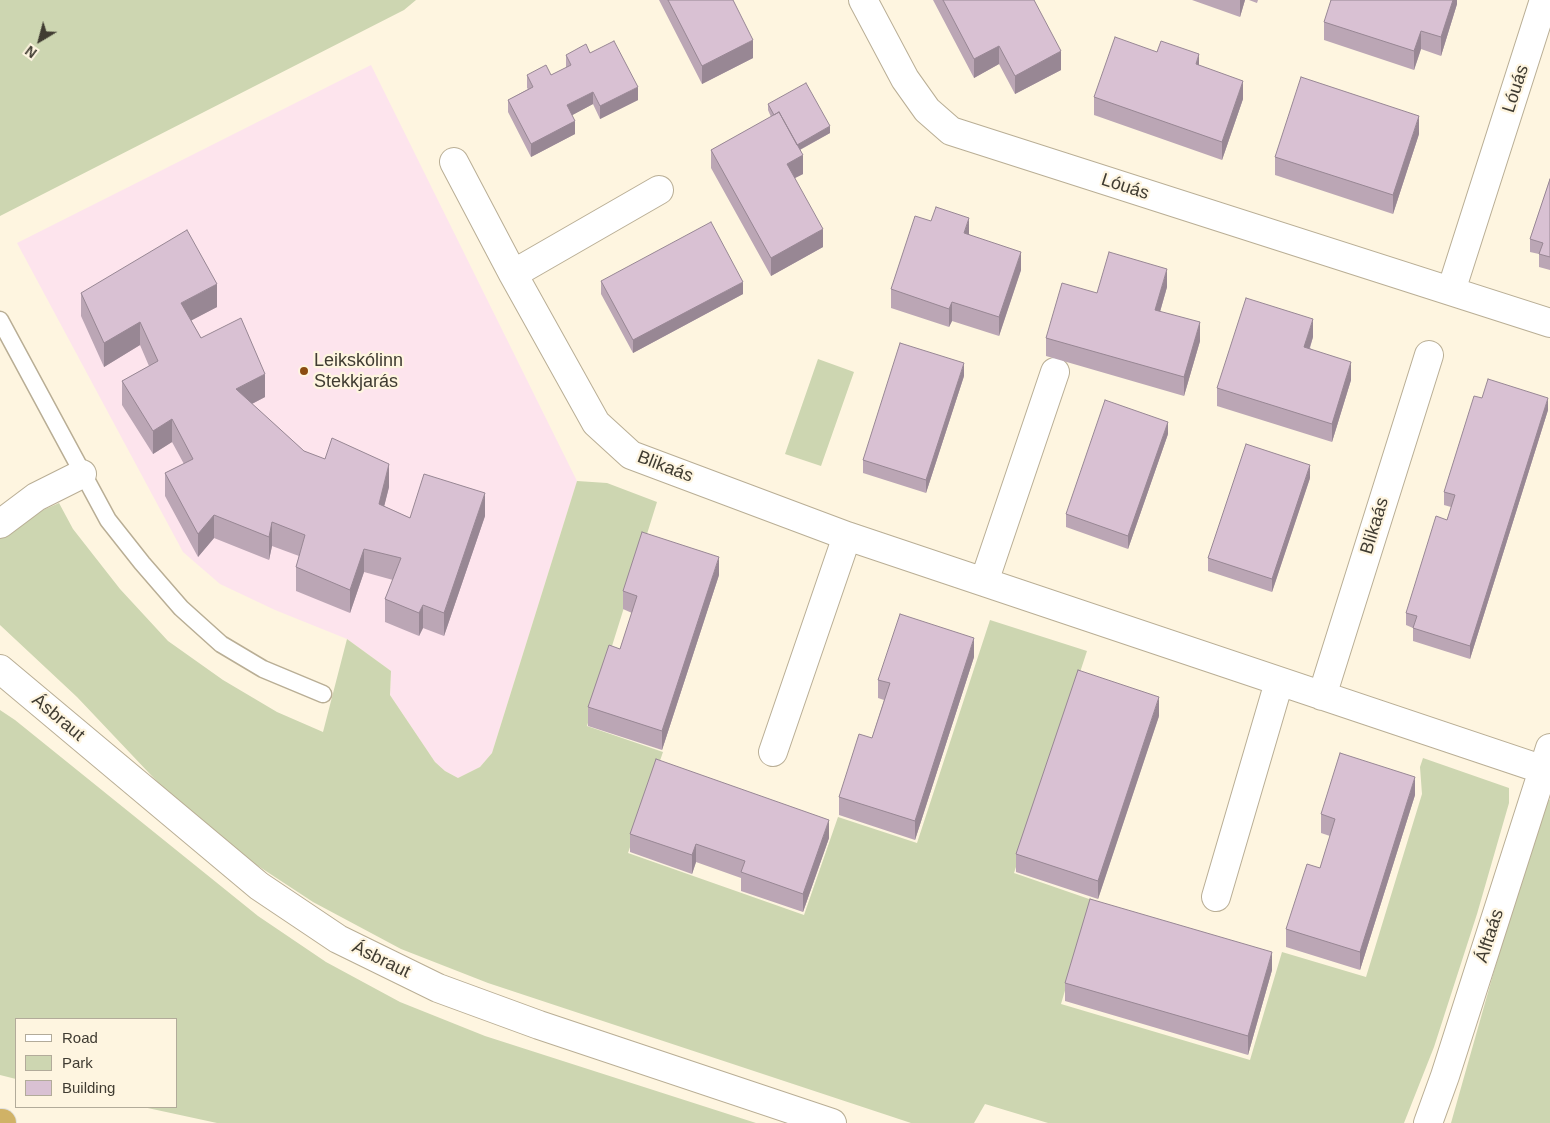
<!DOCTYPE html>
<html>
<head>
<meta charset="utf-8">
<style>
  body { margin:0 }
  #map { position:relative; width:1550px; height:1123px; overflow:hidden; background:#fef5e0; font-family:Arial,sans-serif }
  canvas { display:block }
  .legend { position:absolute; left:15px; top:1018px; width:162px; height:90px; box-sizing:border-box; background:#fef5e0; border:1px solid #b2ab9a; margin:0; padding:6px 9px; list-style:none; font-size:15px; color:#403c32 }
  .legend li { display:flex; align-items:center; gap:10px; height:25px }
  .legend b { width:25px; border:1px solid #b2ab9a }
  .north { position:absolute; left:15px; top:15px; width:50px; height:50px; -webkit-text-stroke:4px #fef5e0; paint-order:stroke; rotate:217deg; font-size:14px; font-weight:700; line-height:20px; text-align:center; color:#403c32 }
  .north::after { content:''; display:block; margin:auto; width:18px; height:22px; background:#403c32; clip-path:polygon(50% 0,100% 100%,50% 72%,0 100%) }
</style>
</head>
<body>
<div id="map">
<canvas width="1550" height="1123"></canvas>
<ul class="legend">
<li><b style="height:6px;background:#fff"></b>Road</li>
<li><b style="height:14px;background:#cdd6b1"></b>Park</li>
<li><b style="height:14px;background:#d9c1d3"></b>Building</li>
</ul>
<div class="north">N</div>
</div>
<script>
const ctx = document.querySelector('canvas').getContext('2d');
ctx.lineJoin = 'round';
function paint(path, color) { ctx.fillStyle = color; ctx.fill(path, 'evenodd'); }
const shape = rows => new Path2D(rows.map(r => 'M' + r).join(''));
function trace(path, color, width, dash) { ctx.strokeStyle = color; ctx.lineWidth = width; ctx.lineCap = dash ? 'butt' : 'round'; ctx.setLineDash(dash || []); ctx.stroke(path); }
function label(font, color, halo, rows, align = 'center') {
  ctx.font = font + ' Arial,sans-serif'; ctx.lineWidth = 4.5; ctx.setLineDash([]); ctx.textBaseline = 'middle'; ctx.strokeStyle = halo; ctx.fillStyle = color; for (const [text, x, y, turn = 0] of rows) {
    ctx.save(); ctx.translate(x, y); ctx.rotate((+turn || 0) * Math.PI / 180); ctx.textAlign = isNaN(turn) ? turn : align; if (halo) ctx.strokeText(text, 0, 0); ctx.fillText(text, 0, 0); ctx.restore();
  }
}
const education = shape([
  [371,65,577,481,492,753,480,767,458,778,445,771,435,762,390,695,391,671,347,639,275,610,220,584,183,552,17,243]
]);
const green = shape([
  [0,0,416,0,404,10,0,216],
  [818,359,854,372,821,466,785,454],
  [577,481,607,483,657,502,587,726,663,752,628,853,804,915,838,817,917,843,990,620,1087,651,1014,873,1092,900,1061,1004,1250,1060,1282,952,1366,977,1422,794,1420,767,1423,758,1509,788,1509,803,1477,914,1434,1047,1404,1123,1048,1123,985,1104,974,1123,911,1123,488,983,401,949,313,902,246,858,167,792,77,697,0,625,0,537,23,519,59,503,73,529,120,589,168,641,223,680,277,712,323,732,347,639,391,671,390,695,435,762,445,771,458,778,480,767,492,753],
  [0,710,15,720,258,916,326,962,400,1002,485,1036,756,1123,217,1123,143,1107,176,1107,176,1019,16,1019,16,1079,0,1075],
  [1550,799,1550,1123,1451,1123,1532,837,1545,805]
]);
const service = shape([
  [0,320,108,520,142,563,181,608,221,644,263,669,323,694]
]);
const minor = shape([
  [863,0,905,79,927,110,951,131,1550,323],
  [454,162,513,274,596,423,631,455,847,536,1550,772],
  [513,274,659,190],
  [1451,291,1544,0],
  [0,524,36,497,82,474],
  [984,582,1055,372],
  [1322,696,1429,355],
  [773,752,847,536],
  [1216,897,1279,682],
  [1428,1123,1445,1076,1550,748]
]);
const tertiary = shape([
  [0,669,259,886,338,939,438,988,539,1025,832,1123]
]);
const trunk = shape([
  [0,1123,2,1123]
]);
const wall = shape([
  [659,0,733,0,753,58,702,84],
  [933,0,1034,0,1061,70,1015,94,999,64,974,78],
  [1192,0,1245,0,1240,17],
  [1249,0,1258,0,1257,3],
  [1457,0,1457,4,1441,56,1421,49,1414,70,1324,40,1324,22],
  [1157,52,1199,65,1243,99,1222,160,1094,115,1094,97],
  [590,53,638,100,600,119,593,104,572,115,575,134,531,157,508,112,508,100,528,89,527,88,527,75,551,75,566,68,566,55],
  [768,104,830,133,800,150,803,174,795,178,823,247,771,276,711,168,711,150,771,117,768,110],
  [1419,134,1393,214,1275,175,1275,157],
  [1550,179,1550,270,1539,267,1539,254,1530,252,1530,239],
  [969,234,1021,270,999,336,952,321,949,327,891,308,891,289],
  [601,281,743,294,633,353,601,294],
  [1167,287,1160,312,1200,341,1184,396,1046,356,1046,338,1097,293],
  [81,293,217,307,191,320,201,338,265,397,252,404,304,451,389,487,384,506,410,518,485,516,444,636,423,628,419,636,385,622,385,599,393,580,364,572,350,613,296,591,296,567,299,556,272,546,269,560,214,538,198,557,165,496,165,473,184,464,172,442,153,454,122,405,122,381,149,366,140,345,104,367,81,316],
  [1313,337,1310,348,1351,380,1332,442,1217,406,1217,388],
  [964,376,926,493,863,473,863,460],
  [1482,398,1548,410,1470,659,1413,641,1413,628,1406,625,1406,613,1447,520,1451,507,1444,505,1444,492],
  [1168,434,1128,549,1066,527,1066,514],
  [1310,478,1272,592,1208,571,1208,558],
  [719,575,662,750,588,726,588,707,620,649,632,613,623,609,623,591],
  [974,657,915,840,839,815,839,797,872,738,884,700,878,698,878,680],
  [1159,716,1098,899,1016,872,1016,854],
  [1415,795,1360,970,1286,947,1286,929,1320,868,1330,836,1321,833,1321,814],
  [630,834,829,838,803,912,741,891,741,878,696,862,692,874,630,852],
  [1272,970,1248,1055,1065,1001,1065,983]
]);
const shadedWall = shape([
  [1240,0,1245,0,1240,17],
  [1453,0,1457,0,1457,4,1441,56,1441,37],
  [1421,31,1421,49,1414,70,1414,51],
  [753,40,753,58,702,84,702,66],
  [999,46,999,64,974,78,974,59],
  [1061,51,1061,70,1015,94,1015,76],
  [1199,54,1199,72,1196,64],
  [1243,81,1243,99,1222,160,1222,142],
  [638,87,638,100,600,119,600,106],
  [593,92,593,104,567,118,567,105],
  [1419,116,1419,134,1393,214,1393,195],
  [575,121,575,134,531,157,531,144],
  [830,126,830,133,792,154,792,148],
  [803,155,803,174,787,182,787,164],
  [969,218,969,236,964,233],
  [823,229,823,247,771,276,771,258],
  [1021,252,1021,270,999,336,999,317],
  [1167,269,1167,287,1155,329,1155,310],
  [743,282,743,294,633,353,633,340],
  [217,284,217,307,181,326,181,303],
  [952,302,952,321,949,327,949,309],
  [1313,319,1313,337,1304,365,1304,347],
  [140,322,140,345,104,367,104,343],
  [1200,322,1200,341,1184,396,1184,377],
  [1351,362,1351,380,1332,442,1332,424],
  [964,363,964,376,926,493,926,480],
  [265,374,265,397,236,412,236,389],
  [1548,398,1548,410,1470,659,1470,646],
  [172,419,172,442,153,454,153,431],
  [1168,422,1168,434,1128,549,1128,536],
  [389,464,389,487,379,527,379,504],
  [1310,465,1310,478,1272,592,1272,579],
  [485,493,485,516,444,636,444,613],
  [214,515,214,538,198,557,198,534],
  [272,522,272,546,269,560,269,537],
  [364,549,364,572,350,613,350,590],
  [719,557,719,575,662,750,662,731],
  [423,605,423,628,419,636,419,613],
  [974,638,974,657,915,840,915,821],
  [1159,697,1159,716,1098,899,1098,881],
  [1415,777,1415,795,1360,970,1360,952],
  [829,820,829,838,803,912,803,894],
  [696,844,696,862,692,874,692,855],
  [1272,952,1272,970,1248,1055,1248,1036]
]);
const building = shape([
  [668,0,733,0,753,40,702,66,668,0],
  [943,0,1034,0,1061,51,1015,76,999,46,974,59,943,0],
  [1331,0,1453,0,1441,37,1421,31,1414,51,1324,22,1331,0],
  [1115,37,1157,52,1161,41,1199,54,1196,64,1243,81,1222,142,1094,97,1115,37],
  [614,41,638,87,600,106,593,92,567,105,575,121,531,144,508,100,533,87,527,75,546,65,551,75,571,65,566,55,586,44,590,53,614,41],
  [1301,77,1419,116,1393,195,1275,157,1301,77],
  [806,83,830,126,797,145,779,112,774,115,768,104,806,83],
  [779,112,803,155,787,164,823,229,771,258,711,150,779,112],
  [1550,179,1550,257,1539,254,1543,243,1530,239,1550,179],
  [936,207,969,218,964,233,1021,252,999,317,952,302,949,309,891,289,915,216,931,221,936,207],
  [711,222,743,282,633,340,601,281,711,222],
  [187,230,217,284,181,303,201,338,241,318,265,374,236,389,304,451,325,459,332,438,389,464,379,504,410,518,424,474,485,493,444,613,423,605,419,613,385,599,401,558,364,549,350,590,296,567,305,535,272,522,269,537,214,515,198,534,165,473,193,459,172,419,153,431,122,381,158,361,140,322,104,343,81,293,187,230],
  [1109,252,1167,269,1155,310,1200,322,1184,377,1046,338,1062,283,1097,293,1109,252],
  [1246,298,1313,319,1304,347,1351,362,1332,424,1217,388,1246,298],
  [900,343,964,363,926,480,863,460,900,343],
  [1488,379,1548,398,1470,646,1413,628,1417,616,1406,613,1436,516,1447,520,1455,495,1444,492,1474,396,1482,398,1488,379],
  [1105,400,1168,422,1128,536,1066,514,1105,400],
  [1246,444,1310,465,1272,579,1208,558,1246,444],
  [642,532,719,557,662,731,588,707,609,645,620,649,637,596,623,591,642,532],
  [900,614,974,638,915,821,839,797,859,734,872,738,890,683,878,680,900,614],
  [1078,670,1159,697,1098,881,1016,854,1078,670],
  [1340,753,1415,777,1360,952,1286,929,1307,864,1320,868,1335,819,1321,814,1340,753],
  [656,759,829,820,803,894,741,872,745,861,696,844,692,855,630,834,656,759],
  [1090,899,1272,952,1248,1036,1065,983,1090,899]
]);
const markers = [
  [304,371,5,"#8b4c10"]
];
const streetNames = [
  ["Lóuás",1516,89,-72],
  ["Lóuás",1125,187,18],
  ["Blikaás",665,467,21],
  ["Blikaás",1375,526,-73],
  ["Ásbraut",58,718,40],
  ["Álftaás",1490,936,-72],
  ["Ásbraut",381,960,26]
];
const poiNames = [
  ["Leikskólinn",314,361],
  ["Stekkjarás",314,382]
];
paint(education, '#fde4ed');
paint(green, '#cdd6b1');
trace(service, '#b9ae95', 19);
trace(minor, '#b9ae95', 30);
trace(tertiary, '#b9ae95', 30);
trace(trunk, '#e0e0de', 30);
trace(service, '#fff', 16);
trace(minor, '#fff', 28);
trace(tertiary, '#fff', 28);
trace(trunk, '#d0b266', 28);
paint(wall, '#bba6b5');
paint(shadedWall, '#988794');
paint(building, '#d9c1d3');
trace(building, '#988794', 1);
for (const [x, y, r, color] of markers) { const dot = new Path2D(); dot.arc(x, y, r, 0, 2 * Math.PI); ctx.fillStyle = color; ctx.fill(dot); trace(dot, '#fef5e0', 2); }
label('18px', '#403c32', '#fef5e0', streetNames);
label('18px', '#403c32', '#fef5e0', poiNames, 'left');
</script>
</body>
</html>
